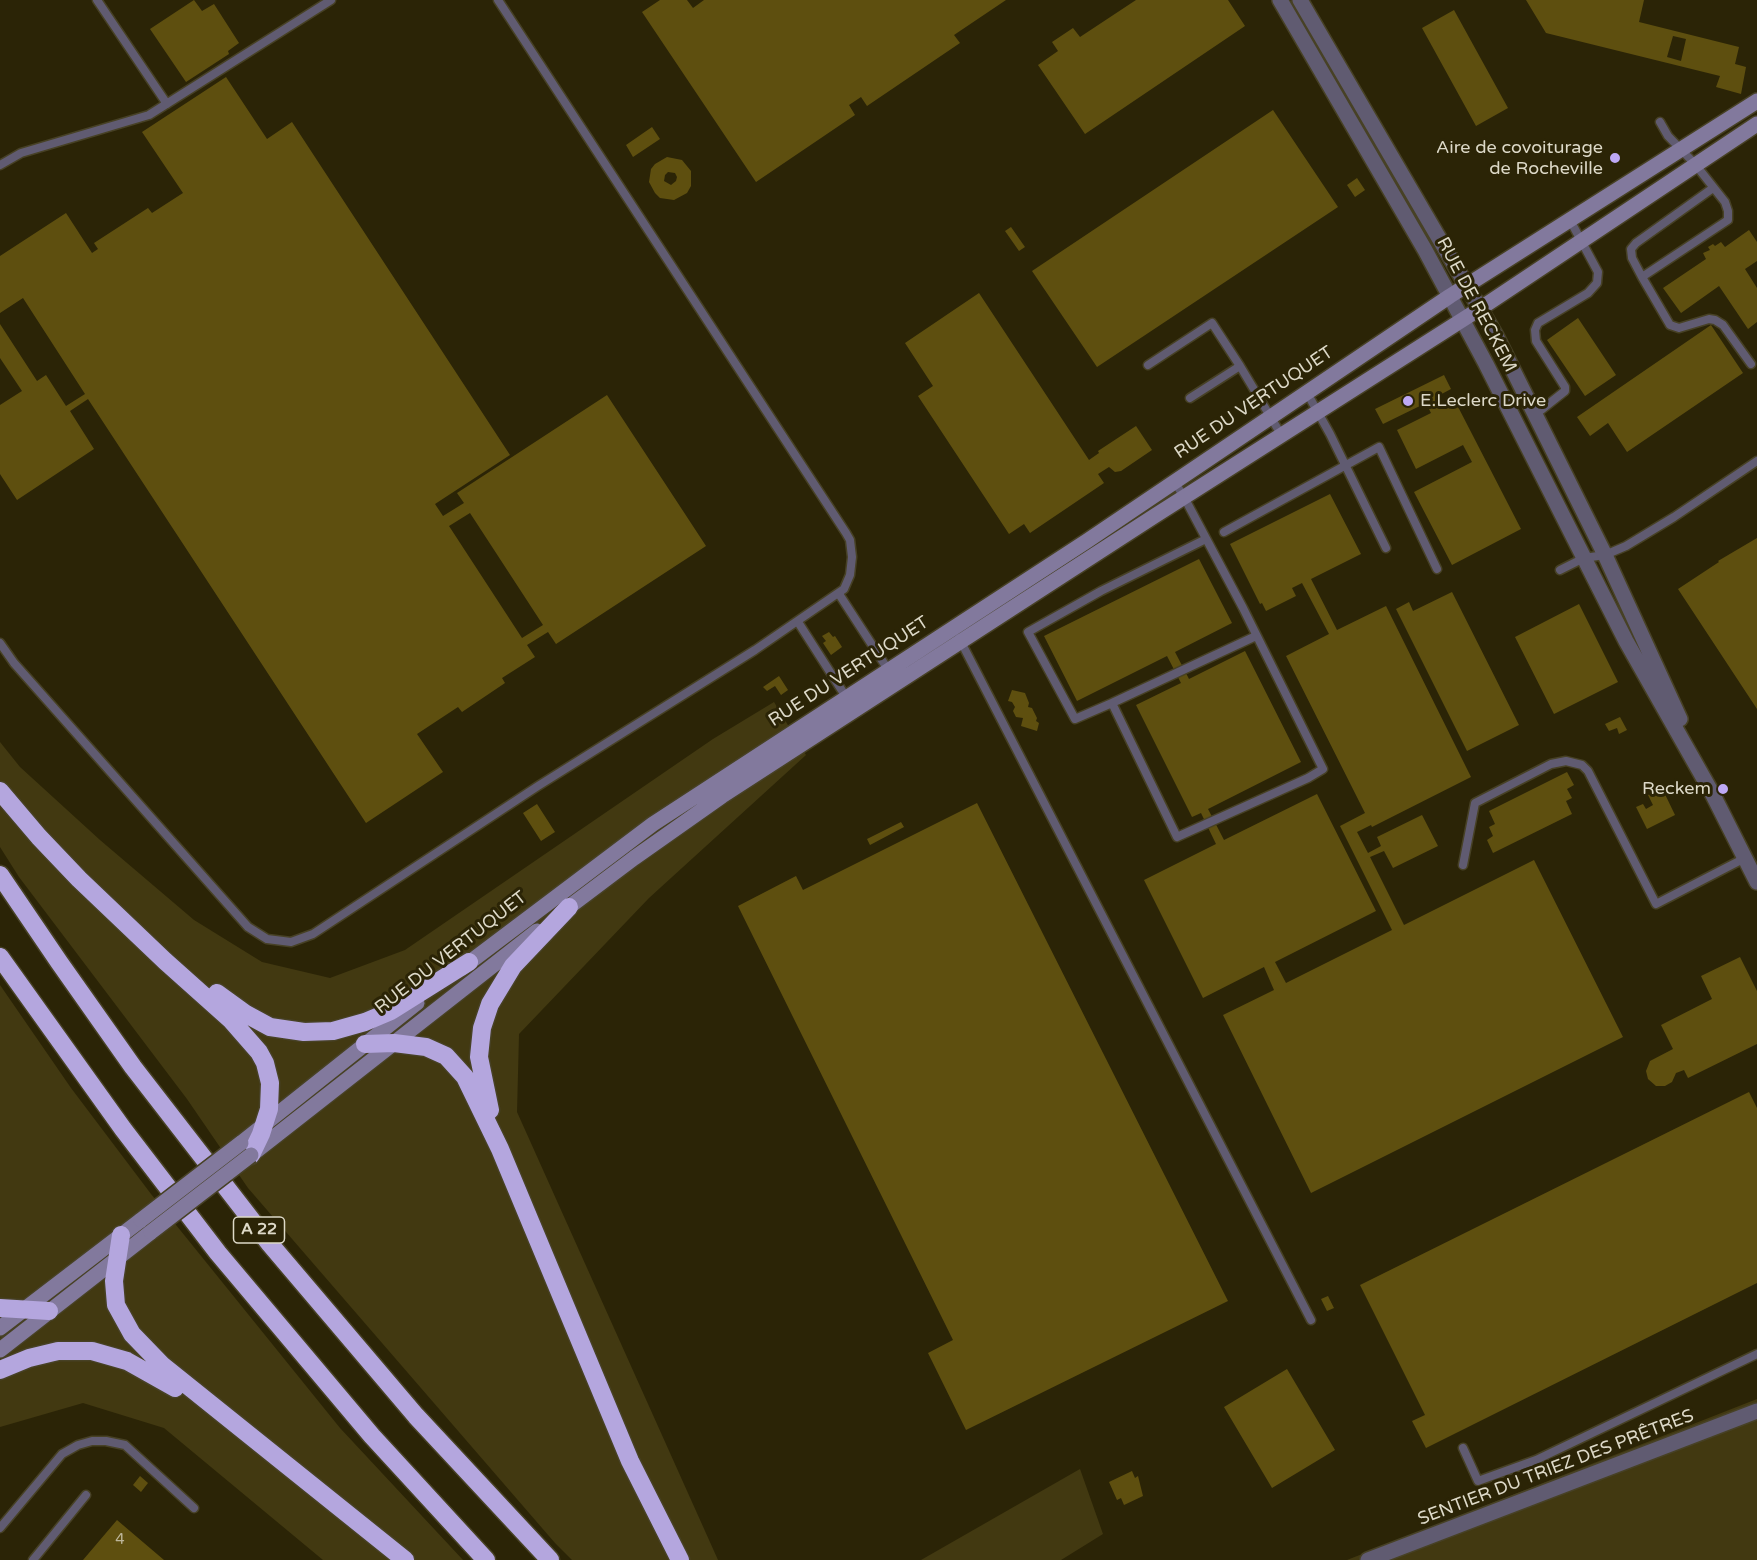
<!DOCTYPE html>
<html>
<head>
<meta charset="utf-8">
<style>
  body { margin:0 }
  canvas { display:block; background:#2b2406 }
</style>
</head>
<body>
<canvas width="1757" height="1560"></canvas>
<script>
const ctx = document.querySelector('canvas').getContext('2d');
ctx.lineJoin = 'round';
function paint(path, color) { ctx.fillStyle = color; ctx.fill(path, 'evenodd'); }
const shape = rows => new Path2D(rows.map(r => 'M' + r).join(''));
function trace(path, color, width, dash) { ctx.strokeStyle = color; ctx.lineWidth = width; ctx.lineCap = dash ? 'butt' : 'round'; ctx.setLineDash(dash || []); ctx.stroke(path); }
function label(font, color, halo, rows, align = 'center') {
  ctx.font = font + ' "Varela Round",sans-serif'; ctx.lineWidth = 6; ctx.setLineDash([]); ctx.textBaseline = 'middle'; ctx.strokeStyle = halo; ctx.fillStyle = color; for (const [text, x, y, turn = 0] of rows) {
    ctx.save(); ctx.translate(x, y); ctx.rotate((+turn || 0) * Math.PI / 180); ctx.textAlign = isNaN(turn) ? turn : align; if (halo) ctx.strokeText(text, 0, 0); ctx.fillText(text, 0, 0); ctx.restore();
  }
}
const green = shape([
  [774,702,806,755,649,898,519,1034,517,1112,718,1560,572,1560,555,1543,248,1188,187,1099,19,877,0,847,0,742,20,767,100,840,194,920,262,962,330,978,405,950,713,739],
  [0,985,71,1088,151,1194,340,1428,463,1560,323,1560,164,1428,83,1403,0,1427],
  [1757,1399,1757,1560,1347,1560,1418,1532],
  [1080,1469,1103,1534,1061,1560,921,1560]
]);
const building = shape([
  [194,0,202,11,214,4,239,43,228,51,229,54,186,82,150,29],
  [660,0,687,0,693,8,704,0,1006,0,954,35,960,43,867,106,861,97,849,105,855,115,756,182,642,12],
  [1136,0,1228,0,1245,26,1085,134,1038,65,1058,51,1052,42,1073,28,1080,37],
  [1526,0,1644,0,1639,22,1739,47,1735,64,1746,67,1741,94,1716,87,1720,76,1546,33],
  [1673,36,1686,39,1681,61,1667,57],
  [1454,10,1508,108,1476,126,1422,28],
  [226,77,267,139,292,122,510,455,435,504,443,516,464,503,457,493,607,395,706,546,556,644,548,632,527,645,535,657,502,678,505,683,462,712,458,707,417,734,443,772,366,823,88,399,70,411,94,449,17,500,0,474,0,405,22,391,0,358,0,324,37,381,46,375,66,406,85,394,23,298,0,313,0,256,66,213,92,253,98,249,94,243,148,208,152,213,183,193,142,132],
  [470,513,543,625,522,638,449,526],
  [1273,110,1338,207,1097,367,1032,271],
  [652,127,660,139,633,157,626,145],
  [667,157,682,160,691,171,691,186,687,193,674,200,660,198,655,193,649,182,651,169,655,164],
  [668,172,675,173,677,177,676,181,671,185,664,181,665,175],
  [1357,178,1365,190,1355,197,1347,185],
  [1011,227,1025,247,1019,251,1005,231],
  [1749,230,1757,242,1757,261,1745,269,1757,288,1757,322,1748,329,1719,286,1681,313,1663,288,1706,259,1703,253,1710,250,1708,247,1713,244,1715,246,1721,242,1725,247],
  [979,293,1089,460,1099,453,1098,451,1136,426,1152,450,1121,471,1115,472,1109,467,1098,474,1104,483,1030,533,1024,524,1009,534,918,396,933,386,905,343],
  [1578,318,1616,375,1585,396,1547,340],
  [1711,325,1743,373,1627,452,1608,423,1590,436,1577,417],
  [1444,375,1451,389,1436,397,1442,408,1455,401,1521,529,1452,565,1414,492,1472,462,1463,445,1416,469,1397,430,1431,413,1426,403,1383,424,1375,409],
  [1330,494,1361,554,1311,579,1337,630,1386,606,1471,777,1372,827,1371,825,1357,832,1368,853,1381,846,1377,837,1422,815,1438,846,1393,868,1384,851,1370,857,1404,925,1534,860,1623,1037,1311,1193,1223,1015,1274,990,1264,967,1203,998,1144,880,1216,844,1201,813,1192,817,1136,705,1181,683,1167,656,1077,701,1044,636,1199,559,1232,623,1175,652,1189,679,1245,651,1301,762,1208,809,1224,840,1317,794,1376,911,1275,962,1286,983,1392,930,1340,826,1365,813,1286,656,1329,634,1302,583,1292,588,1296,596,1266,611,1262,603,1260,604,1230,544],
  [1757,538,1757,709,1678,589,1719,562,1718,561],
  [1452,592,1519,725,1467,751,1396,609,1409,602,1413,611],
  [1579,604,1618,682,1554,714,1515,637],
  [829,632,833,637,835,636,842,647,831,655,823,643,826,641,822,636],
  [779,676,788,690,781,695,775,686,767,691,763,687],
  [1012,690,1025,693,1029,703,1028,707,1032,708,1037,718,1036,721,1039,723,1037,731,1021,726,1023,718,1016,717,1013,711,1015,707,1012,702,1008,701],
  [1620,717,1627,730,1619,734,1617,728,1609,731,1605,724],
  [1567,772,1574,785,1567,789,1572,798,1566,801,1572,814,1493,853,1487,840,1493,836,1489,827,1495,824,1489,811],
  [1662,788,1675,815,1647,829,1636,807,1643,804,1646,809,1653,805,1648,795],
  [977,803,1228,1301,966,1430,928,1353,953,1340,738,906,796,876,803,890],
  [537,804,555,832,541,841,523,813],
  [901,822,904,827,870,845,867,839],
  [1740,957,1757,991,1757,1044,1688,1078,1684,1070,1676,1073,1672,1082,1665,1086,1656,1086,1648,1079,1646,1071,1650,1061,1673,1049,1661,1025,1712,999,1701,976],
  [1749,1092,1757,1108,1757,1283,1426,1448,1412,1421,1425,1415,1360,1285],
  [1328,1296,1334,1308,1327,1311,1321,1299],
  [1287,1369,1335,1450,1272,1488,1224,1407],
  [1132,1471,1135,1478,1138,1476,1143,1496,1124,1505,1121,1498,1117,1500,1109,1482],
  [140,1476,148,1483,141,1492,133,1485],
  [117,1520,164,1560,83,1560]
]);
const lane = shape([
  [97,0,167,104],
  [1660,122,1668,136,1695,164,1725,202,1728,211,1728,220,1642,277,1670,325,1679,328,1709,319,1715,320,1723,325,1751,364],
  [0,165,21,153,149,115,331,0],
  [1642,277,1632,258,1631,249,1636,243,1713,188],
  [1148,365,1212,323,1240,366],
  [1306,391,1330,434,1386,548],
  [1190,398,1240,366,1282,436],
  [1536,414,1565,391,1565,387,1536,341,1535,330,1538,323,1588,293,1597,283,1598,272,1570,220],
  [1174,481,1184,497,1243,608,1323,769,1308,778,1177,837,1112,703,1075,719,1028,632,1101,591,1206,539],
  [1224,532,1379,447,1437,569],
  [1560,570,1584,558,1605,555,1626,546,1674,517,1757,461],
  [839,594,889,671],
  [798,622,848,700],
  [959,638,1311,1320],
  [0,643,14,663,248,927,267,939,291,942,313,934,538,786,755,650,844,589,850,575,852,557,850,540,846,533,498,0],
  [1112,703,1256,636],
  [1463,865,1475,803,1551,764,1566,761,1582,765,1588,771,1656,904,1745,858],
  [1463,1448,1478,1481,1536,1460,1757,1354],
  [0,1528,62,1454,78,1445,92,1441,106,1441,125,1445,194,1508],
  [33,1560,86,1495]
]);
const street = shape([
  [1280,0,1425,250,1486,364,1626,641,1712,793,1757,882],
  [1300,0,1496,336,1605,555,1680,719],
  [1368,1560,1757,1411]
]);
const secondary = shape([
  [561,913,634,858,722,796,1156,515,1481,308,1757,124],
  [462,968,653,824,1087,541,1450,296,1757,101],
  [241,1143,417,1003],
  [251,1155,537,931],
  [0,1328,141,1220],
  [0,1350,151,1232]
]);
const highway = shape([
  [0,791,39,837,79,879,165,961,231,1020,259,1052,265,1063,270,1083,269,1109,261,1134,251,1155],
  [0,875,59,962,133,1067,270,1244,416,1416,550,1560],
  [0,957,123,1129,218,1253,372,1436,486,1560],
  [217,993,246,1014,270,1027,304,1032,333,1031,365,1022,391,1011,469,962],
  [365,1044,394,1043,426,1047,446,1056,465,1077,500,1149,630,1461,680,1560],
  [490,1110,479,1057,482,1028,490,1004,513,966,569,907],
  [121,1235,114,1281,116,1305,132,1334,162,1365,405,1560],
  [0,1308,49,1311],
  [0,1370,29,1358,58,1351,92,1351,127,1361,175,1388]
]);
const secondaryBridge = shape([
  [141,1220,241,1143],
  [151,1232,251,1155]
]);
const markers = [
  [1615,158,6,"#bea9f5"],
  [1408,401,6,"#bea9f5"],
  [1723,789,6,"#bea9f5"]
];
const numberNames = [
  ["4",120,1540]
];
const shields = [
  [259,1230,51]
];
const shieldNames = [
  ["A 22",259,1230]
];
const poiNames = [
  ["Aire de covoiturage",1603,148],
  ["de Rocheville",1603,169],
  ["E.Leclerc Drive",1420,401,"left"],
  ["Reckem",1711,789]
];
const streetNames = [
  ["RUE DE RECKEM",1476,305,62],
  ["RUE DU VERTUQUET",1254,403,-34],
  ["RUE DU VERTUQUET",849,672,-33],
  ["RUE DU VERTUQUET",451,953,-38],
  ["SENTIER DU TRIEZ DES PRÊTRES",1556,1468,-21]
];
paint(green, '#423911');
paint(building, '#5e4f0f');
trace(lane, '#474125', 11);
trace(street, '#474125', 18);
trace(secondary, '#474125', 18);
trace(highway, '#474125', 21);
trace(lane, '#605b71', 8);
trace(street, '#605b71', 15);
trace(secondary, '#82799d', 15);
trace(highway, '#b4a6de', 18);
trace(secondaryBridge, '#474125', 18, []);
trace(secondaryBridge, '#82799d', 15);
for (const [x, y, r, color] of markers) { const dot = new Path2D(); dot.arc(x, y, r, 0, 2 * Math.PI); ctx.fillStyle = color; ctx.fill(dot); trace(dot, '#2b2406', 2); }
label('15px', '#bdb69a', null, numberNames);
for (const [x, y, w] of shields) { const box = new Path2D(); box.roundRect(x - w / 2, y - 13, w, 26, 4.5); ctx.fillStyle = '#2b2406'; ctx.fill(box); trace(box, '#ddd9c8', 1.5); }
label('bold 16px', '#ddd9c8', null, shieldNames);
label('18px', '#ddd9c8', '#2b2406', poiNames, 'right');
label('18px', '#ddd9c8', '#2b2406', streetNames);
</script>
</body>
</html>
